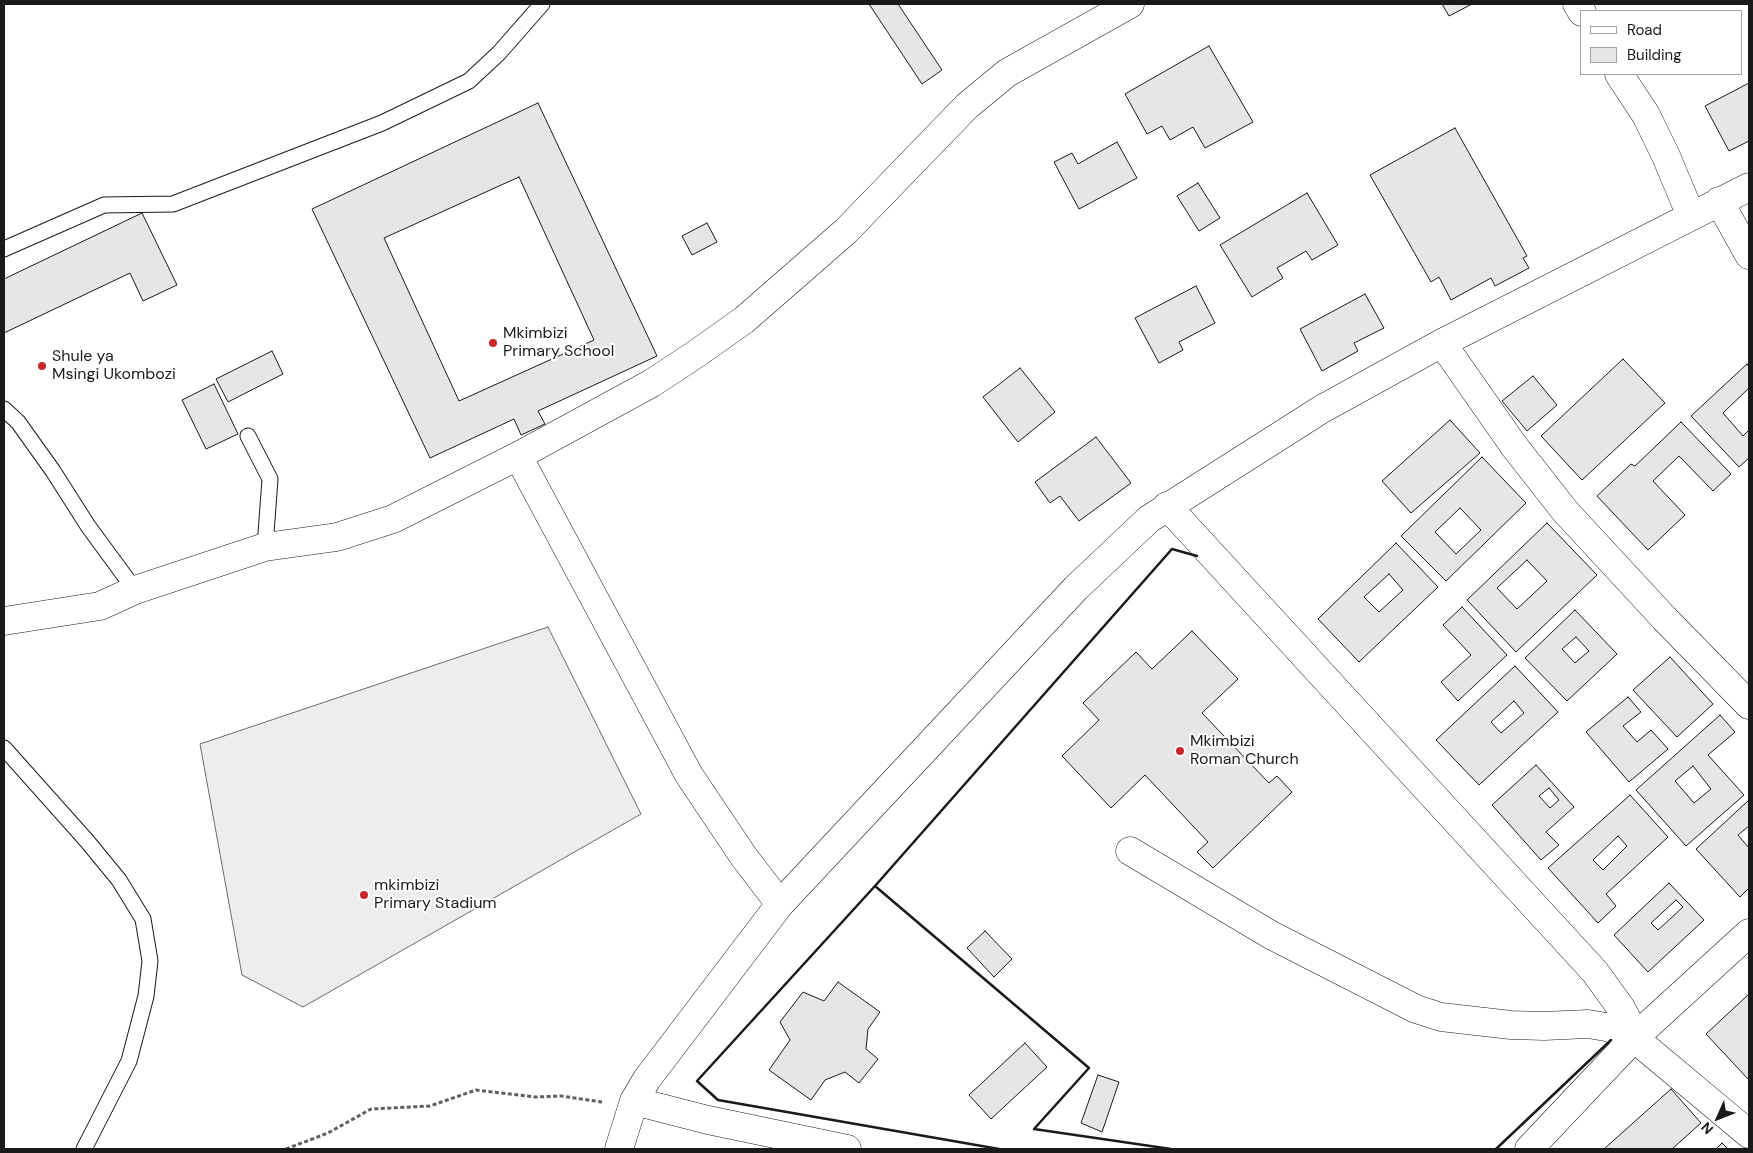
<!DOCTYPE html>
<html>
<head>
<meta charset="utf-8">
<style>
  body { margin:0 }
  #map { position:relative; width:1753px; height:1153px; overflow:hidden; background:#fff; font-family:"DM Sans",sans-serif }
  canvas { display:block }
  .frame { position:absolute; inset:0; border:5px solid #1a1a1a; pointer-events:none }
  .legend { position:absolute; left:1580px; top:10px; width:162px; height:65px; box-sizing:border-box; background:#fff; border:1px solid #a3a3a3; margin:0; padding:6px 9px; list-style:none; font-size:15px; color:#1a1a1a }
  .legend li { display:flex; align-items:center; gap:10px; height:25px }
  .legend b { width:25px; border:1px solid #a3a3a3 }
  .north { position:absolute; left:1693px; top:1093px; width:50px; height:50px; -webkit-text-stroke:4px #fff; paint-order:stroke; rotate:226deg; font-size:14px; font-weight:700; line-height:20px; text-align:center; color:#1a1a1a }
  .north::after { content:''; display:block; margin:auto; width:18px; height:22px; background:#1a1a1a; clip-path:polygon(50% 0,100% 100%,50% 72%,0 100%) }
</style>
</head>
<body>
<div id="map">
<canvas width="1753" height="1153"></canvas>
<div class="frame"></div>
<ul class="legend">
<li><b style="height:6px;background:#fff"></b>Road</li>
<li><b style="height:14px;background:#e6e6e6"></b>Building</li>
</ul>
<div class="north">N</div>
</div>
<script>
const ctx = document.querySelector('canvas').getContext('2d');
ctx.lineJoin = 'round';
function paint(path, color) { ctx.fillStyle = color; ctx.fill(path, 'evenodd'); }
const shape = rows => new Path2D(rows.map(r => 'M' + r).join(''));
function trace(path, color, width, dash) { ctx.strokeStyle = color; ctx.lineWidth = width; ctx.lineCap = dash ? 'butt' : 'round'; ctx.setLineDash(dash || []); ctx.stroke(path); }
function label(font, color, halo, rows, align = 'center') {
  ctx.font = font + ' "DM Sans",sans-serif'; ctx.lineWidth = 4; ctx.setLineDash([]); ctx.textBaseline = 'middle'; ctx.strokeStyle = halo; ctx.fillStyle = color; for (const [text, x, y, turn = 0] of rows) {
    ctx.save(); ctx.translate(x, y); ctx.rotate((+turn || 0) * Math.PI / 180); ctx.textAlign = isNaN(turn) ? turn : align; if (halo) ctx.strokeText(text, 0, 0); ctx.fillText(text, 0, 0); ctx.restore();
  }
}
const built = shape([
  [548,627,641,814,303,1007,242,975,200,744,548,627]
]);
const building = shape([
  [869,4,898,4,942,70,922,84,869,4],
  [1442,4,1472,4,1449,16,1442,4],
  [1209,46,1253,122,1205,148,1193,127,1170,140,1162,126,1147,134,1125,94,1209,46],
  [1749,83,1749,141,1729,151,1705,106,1749,83],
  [538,103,657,356,538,411,545,424,521,435,514,419,430,458,312,209,538,103],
  [519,177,594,340,459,401,384,238,519,177],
  [1455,128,1527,256,1523,258,1529,268,1495,286,1491,278,1451,300,1439,277,1431,282,1370,175,1455,128],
  [1117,142,1137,178,1079,209,1054,162,1072,153,1078,164,1117,142],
  [1198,183,1220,218,1199,231,1177,196,1198,183],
  [1307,193,1338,245,1312,260,1306,251,1277,268,1283,278,1252,297,1220,245,1307,193],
  [142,213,177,285,143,301,130,273,4,333,4,279,142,213],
  [707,223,717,242,692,255,682,236,707,223],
  [1196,286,1215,323,1179,342,1183,350,1159,363,1135,318,1196,286],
  [1365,294,1384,328,1354,343,1358,351,1322,371,1300,329,1365,294],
  [272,351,283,374,228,402,216,379,272,351],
  [1623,359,1665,403,1582,480,1541,436,1623,359],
  [1747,364,1749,367,1749,388,1723,413,1743,436,1749,430,1749,458,1739,467,1691,416,1747,364],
  [1020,368,1055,412,1018,442,983,397,1020,368],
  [1533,376,1557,405,1527,431,1502,401,1533,376],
  [214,384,238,434,206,449,182,400,214,384],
  [1450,420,1480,453,1411,513,1382,481,1450,420],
  [1681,422,1731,474,1713,491,1679,456,1653,481,1685,515,1648,550,1597,496,1631,464,1635,466,1681,422],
  [1096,437,1131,483,1079,521,1060,496,1050,503,1035,482,1096,437],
  [1482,457,1526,503,1446,581,1401,536,1482,457],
  [1460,508,1481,530,1456,554,1435,532,1460,508],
  [1547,523,1597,575,1516,652,1467,600,1547,523],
  [1527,560,1547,581,1517,609,1497,588,1527,560],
  [1396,543,1438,587,1359,662,1318,619,1396,543],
  [1389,574,1403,590,1379,612,1364,597,1389,574],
  [1462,607,1507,655,1458,701,1441,682,1471,655,1443,625,1462,607],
  [1575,610,1617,654,1567,701,1525,658,1575,610],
  [1576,637,1589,651,1575,663,1562,649,1576,637],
  [1192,631,1238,679,1202,713,1269,783,1277,776,1292,792,1213,868,1197,852,1208,842,1145,775,1111,808,1062,756,1099,720,1083,703,1136,652,1152,669,1192,631],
  [1670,657,1713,704,1677,737,1633,690,1670,657],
  [1515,666,1558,712,1479,785,1436,740,1515,666],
  [1514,701,1524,713,1501,733,1491,722,1514,701],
  [1628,697,1641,712,1623,726,1637,742,1651,730,1668,749,1629,782,1586,732,1628,697],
  [1720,715,1735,732,1708,755,1744,795,1686,846,1636,790,1720,715],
  [1693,766,1711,789,1694,803,1675,781,1693,766],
  [1536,765,1574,807,1546,832,1559,845,1541,860,1492,805,1536,765],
  [1549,788,1559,800,1550,808,1539,796,1549,788],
  [1630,795,1668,837,1606,894,1616,906,1598,923,1548,868,1630,795],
  [1618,836,1627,846,1603,870,1593,860,1618,836],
  [1749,800,1749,826,1738,835,1749,848,1749,888,1740,897,1696,849,1749,800],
  [1669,883,1704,920,1648,972,1614,935,1669,883],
  [1676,900,1683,907,1658,930,1651,923,1676,900],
  [985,931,1012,959,994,977,967,948,985,931],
  [838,982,880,1012,868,1029,866,1049,878,1059,859,1083,845,1072,825,1080,811,1100,769,1070,790,1040,780,1022,803,992,824,1001,838,982],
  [1749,994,1749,1080,1706,1034,1749,994],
  [1025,1043,1047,1067,991,1119,969,1095,1025,1043],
  [1098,1075,1119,1082,1102,1132,1081,1123,1098,1075],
  [1671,1089,1701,1123,1672,1149,1604,1149,1671,1089],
  [1722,1143,1728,1149,1716,1149,1722,1143]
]);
const path = shape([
  [286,1149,328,1133,371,1109,430,1106,476,1090,535,1097,561,1096,602,1102]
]);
const service = shape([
  [4,249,104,205,173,204,382,123,469,81,499,53,542,4],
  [4,409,18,422,53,471,88,526,135,590],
  [248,436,270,479,265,547],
  [4,748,87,841,119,880,143,919,150,961,146,996,129,1061,84,1149]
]);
const minor = shape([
  [1577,4,1582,12],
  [1619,74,1646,115,1666,156,1691,216],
  [1719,201,1749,255],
  [1442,343,1514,446,1565,511,1664,618,1749,705],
  [518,456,689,775,744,857,780,904],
  [1167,506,1595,972,1621,1008,1629,1023,1634,1038],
  [4,621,100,606,135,590,265,547,337,537,393,519,518,456,652,383,696,354,744,320,846,231,967,106,1007,73,1130,4],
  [1130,851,1271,935,1416,1009,1441,1017,1511,1025,1544,1026,1588,1024,1606,1027,1622,1032,1634,1038,1749,1134],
  [634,1101,708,1120,847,1149],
  [619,1149,634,1101,647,1079,780,904,1076,588,1149,519,1322,409,1442,343,1749,187],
  [1529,1149,1634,1038,1749,933]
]);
const wall = shape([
  [875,886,1089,1068,1034,1129,1171,1149],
  [999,1149,718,1100,697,1081,875,886,1172,549,1197,556],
  [1496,1149,1611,1040]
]);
const markers = [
  [493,343,5,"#c62828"],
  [42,366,5,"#c62828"],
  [1180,751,5,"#c62828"],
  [364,895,5,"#c62828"]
];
const poiNames = [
  ["Mkimbizi",503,334],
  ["Primary School",503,352],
  ["Shule ya",52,357],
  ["Msingi Ukombozi",52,375],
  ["Mkimbizi",1190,742],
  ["Roman Church",1190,760],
  ["mkimbizi",374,886],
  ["Primary Stadium",374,904]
];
paint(built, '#ededed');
trace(built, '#6a6a6a', 1);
paint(building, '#e6e6e6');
trace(building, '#1a1a1a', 1);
trace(service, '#1a1a1a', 17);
trace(minor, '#1a1a1a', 29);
trace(path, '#5f5f5f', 3, [4, 2.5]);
trace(service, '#fff', 15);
trace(minor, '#fff', 28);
trace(wall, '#1a1a1a', 2.5);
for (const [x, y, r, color] of markers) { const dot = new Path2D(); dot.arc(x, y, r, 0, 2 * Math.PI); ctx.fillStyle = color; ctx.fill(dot); trace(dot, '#fff', 2); }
label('16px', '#1a1a1a', '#fff', poiNames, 'left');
</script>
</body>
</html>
